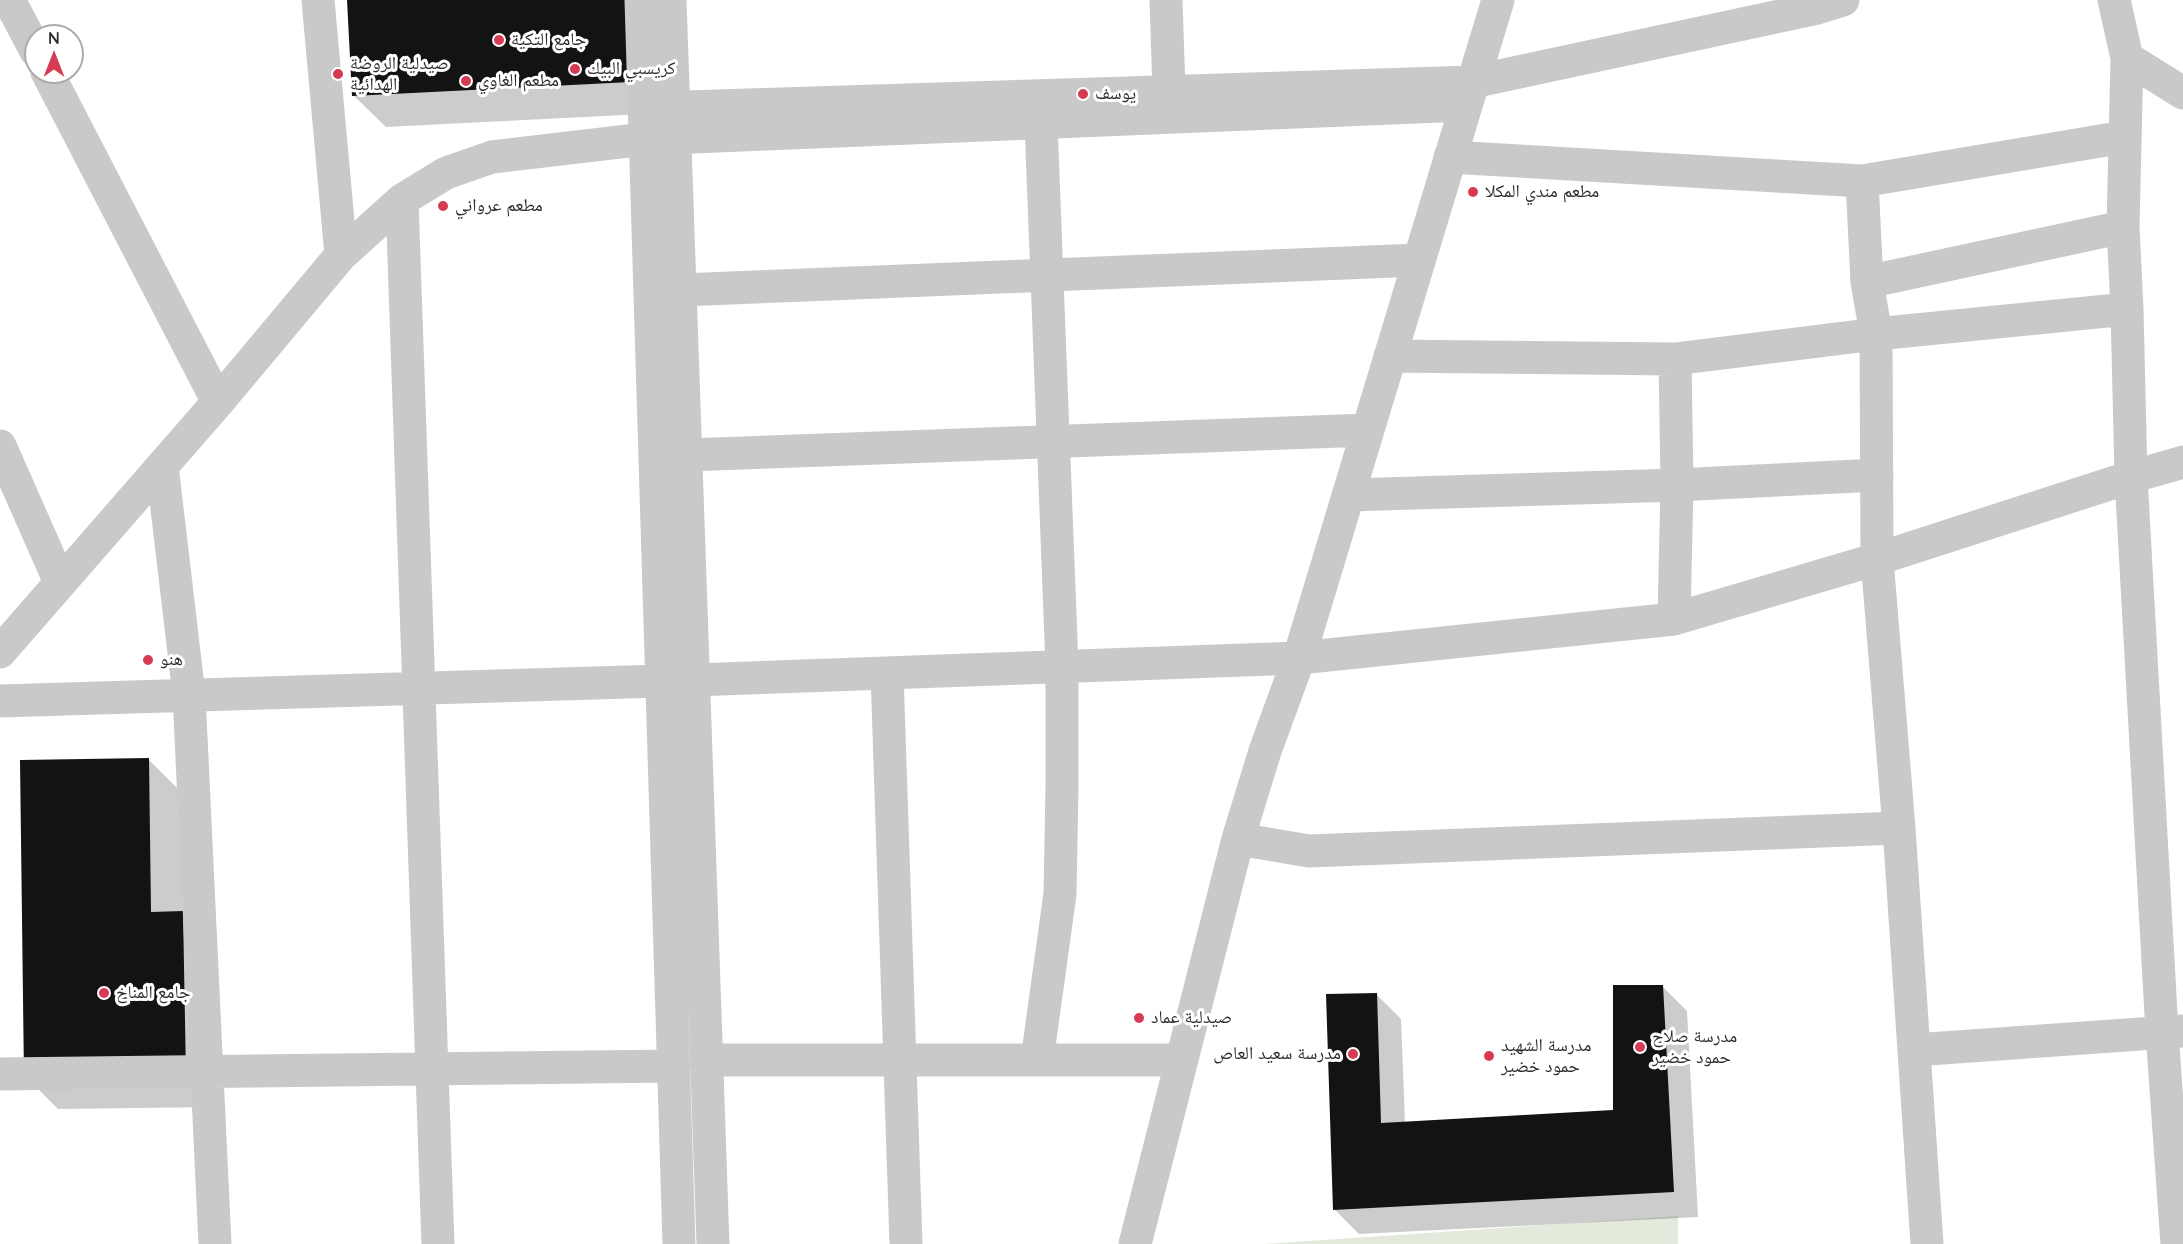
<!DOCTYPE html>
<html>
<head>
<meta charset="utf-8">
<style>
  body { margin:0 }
  #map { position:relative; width:2183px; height:1244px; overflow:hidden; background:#fff; font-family:Quicksand,sans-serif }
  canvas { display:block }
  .north { position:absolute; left:24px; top:24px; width:60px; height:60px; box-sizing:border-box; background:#fff; border:2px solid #ababab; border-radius:50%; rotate:0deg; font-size:16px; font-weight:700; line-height:24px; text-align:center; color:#2c2c2c }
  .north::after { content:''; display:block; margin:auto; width:21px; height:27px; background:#d73a53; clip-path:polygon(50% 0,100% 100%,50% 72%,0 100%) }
</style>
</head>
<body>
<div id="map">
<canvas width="2183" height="1244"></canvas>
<div class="north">N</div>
</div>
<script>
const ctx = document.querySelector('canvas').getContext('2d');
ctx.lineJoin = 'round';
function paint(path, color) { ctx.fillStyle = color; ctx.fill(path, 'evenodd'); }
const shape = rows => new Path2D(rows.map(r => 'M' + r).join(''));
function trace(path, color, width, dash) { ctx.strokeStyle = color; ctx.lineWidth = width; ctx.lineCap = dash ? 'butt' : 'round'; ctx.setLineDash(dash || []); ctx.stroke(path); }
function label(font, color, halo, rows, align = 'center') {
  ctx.font = font + ' Quicksand,"Noto Naskh Arabic",sans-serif'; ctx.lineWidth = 6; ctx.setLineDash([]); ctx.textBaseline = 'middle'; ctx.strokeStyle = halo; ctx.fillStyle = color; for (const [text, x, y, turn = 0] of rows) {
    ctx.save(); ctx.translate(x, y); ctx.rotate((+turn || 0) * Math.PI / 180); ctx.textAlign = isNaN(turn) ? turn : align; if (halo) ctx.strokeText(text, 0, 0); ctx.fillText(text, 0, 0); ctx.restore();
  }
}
const green = shape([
  [1678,1216,1678,1244,1264,1244]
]);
const shadow = shape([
  [348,0,680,0,683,112,386,127,353,95],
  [149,760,181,792,183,913,217,1107,58,1109,25,1076],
  [1662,986,1687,1011,1698,1217,1359,1234,1334,1209,1376,994,1401,1019,1405,1123,1615,1112]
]);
const building = shape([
  [347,0,649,0,651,81,352,96],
  [149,758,151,912,183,911,186,1075,24,1077,20,760],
  [1613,985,1663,985,1674,1192,1333,1210,1326,994,1377,993,1381,1123,1613,1110]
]);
const minor = shape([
  [9,0,36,51],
  [318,0,341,255],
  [641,0,679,1244],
  [670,0,713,1244],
  [1166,0,1169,91],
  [2114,0,2127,58,2123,227,2127,309,2131,477,2162,1032,2177,1244],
  [2127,58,2183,93],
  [47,72,218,402],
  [655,108,1472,82,1817,8,1843,0],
  [1450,157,1862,181,2124,137],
  [1862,181,1867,282,1876,334,1877,559,1899,828,1927,1244],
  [402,200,438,1244],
  [1867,282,2123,227],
  [681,290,1419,260],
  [1390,356,1675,359,1876,334,2127,309],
  [0,446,60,582],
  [687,455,1368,430],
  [162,466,189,695,215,1244],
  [1348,495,1677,485,1877,475],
  [1674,619,1677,485,1675,359],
  [0,652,218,402,341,255,402,200,446,173,492,157,645,139,1465,105],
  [887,673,906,1244],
  [693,680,1299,658,1674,619,1877,559,2131,477,2183,462],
  [0,701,661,681],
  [1238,839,1309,851,1899,828],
  [1914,1050,2183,1031],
  [707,1060,1182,1060],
  [1037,1060,1060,894,1062,786,1062,666,1041,123],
  [0,1074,674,1066],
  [1135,1244,1238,839,1265,751,1299,658,1498,0]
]);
const markers = [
  [499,40,6,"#d73a53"],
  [575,69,6,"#d73a53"],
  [338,74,6,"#d73a53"],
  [466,81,6,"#d73a53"],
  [1083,94,6,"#d73a53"],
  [1473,192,6,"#d73a53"],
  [443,206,6,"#d73a53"],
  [148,660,6,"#d73a53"],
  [104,993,6,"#d73a53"],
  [1139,1018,6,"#d73a53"],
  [1640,1047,6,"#d73a53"],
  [1353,1054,6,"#d73a53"],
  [1489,1056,6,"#d73a53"]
];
const poiNames = [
  ["جامع التكية",511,40],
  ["صيدلية الروضة",350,64],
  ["الهدائية",350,85],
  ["كريسبي البيك",587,69],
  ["مطعم الغاوي",478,81],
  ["يوسف",1095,94],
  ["مطعم مندي المكلا",1485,192],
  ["مطعم عرواني",455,206],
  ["هنو",160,660],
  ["جامع المناخ",116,993],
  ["صيدلية عماد",1151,1018],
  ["مدرسة صلاح",1652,1037],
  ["حمود خضير",1652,1058],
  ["مدرسة الشهيد",1501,1046],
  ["حمود خضير",1501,1067],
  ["مدرسة سعيد العاص",1341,1054,"right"]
];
paint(green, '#e3e9db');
paint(shadow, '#0003');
paint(building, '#131313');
trace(minor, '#c9c9c9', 33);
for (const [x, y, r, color] of markers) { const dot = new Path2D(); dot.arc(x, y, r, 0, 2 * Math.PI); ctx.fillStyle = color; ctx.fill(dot); trace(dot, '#fff', 2); }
label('18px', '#2c2c2c', '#fff', poiNames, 'left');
</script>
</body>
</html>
